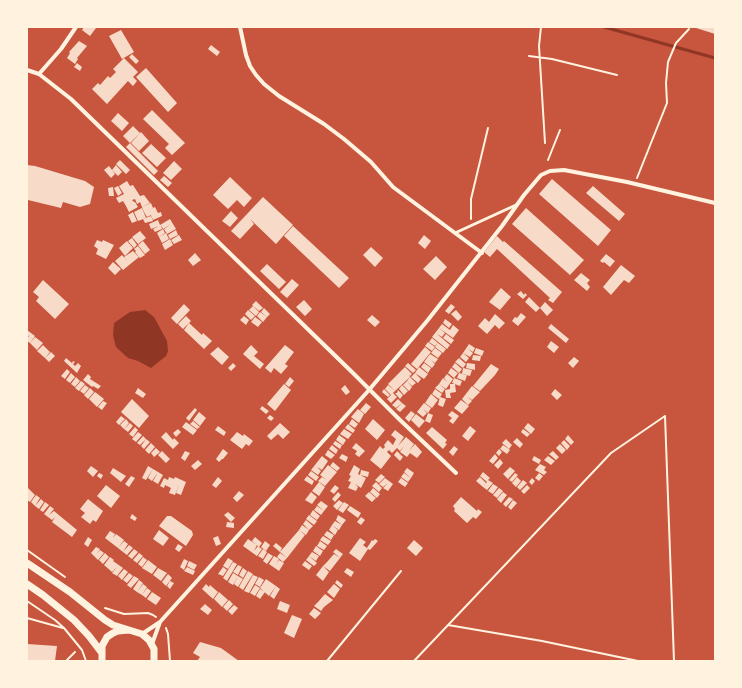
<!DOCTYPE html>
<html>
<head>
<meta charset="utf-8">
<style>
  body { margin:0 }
  #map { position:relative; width:742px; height:688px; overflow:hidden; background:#c8553d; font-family:Ubuntu,sans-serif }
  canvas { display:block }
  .frame { position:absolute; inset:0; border:28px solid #fff3e0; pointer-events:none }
</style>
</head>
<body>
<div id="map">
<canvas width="742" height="688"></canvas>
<div class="frame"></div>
</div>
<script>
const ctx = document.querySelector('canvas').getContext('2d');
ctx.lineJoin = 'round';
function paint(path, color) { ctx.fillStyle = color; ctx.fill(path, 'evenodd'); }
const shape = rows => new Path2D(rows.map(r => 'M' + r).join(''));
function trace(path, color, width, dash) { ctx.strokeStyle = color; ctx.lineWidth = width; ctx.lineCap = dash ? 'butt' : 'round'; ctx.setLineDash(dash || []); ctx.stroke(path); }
const water = shape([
  [145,310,154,317,167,341,168,351,166,356,151,368,138,361,128,358,116,347,113,335,114,323,130,312]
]);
const stream = shape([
  [604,27,715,58]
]);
const building = shape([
  [84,27,95,27,96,28,90,36,82,30],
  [693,27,715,27,715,34],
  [121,30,134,52,122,59,109,36],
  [79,41,87,46,77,58,78,59,75,64,67,58,70,53,69,52],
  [211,45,220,52,217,56,208,49],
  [132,54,139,61,136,64,129,57],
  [124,58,138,72,133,77,137,81,133,86,128,81,107,104,92,89,98,83,100,85,108,76,110,78,116,72,113,69],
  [77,63,82,67,80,71,74,67],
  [146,68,177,103,168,112,136,77],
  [152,110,185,143,172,155,165,148,169,144,143,119],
  [118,113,129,123,122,131,111,121],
  [133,126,140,133,130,143,123,136],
  [141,132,149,141,139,151,131,143],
  [130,143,158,171,154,175,126,147],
  [151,144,166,158,157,167,142,153],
  [120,160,130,170,126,174,116,164],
  [174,161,182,169,171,180,163,173],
  [27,165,35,166,85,181,94,187,90,204,80,207,63,202,61,208,28,200,27,203],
  [116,165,122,172,118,176,112,170],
  [109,166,115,174,111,178,104,170],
  [164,176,172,183,168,187,160,180],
  [230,177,252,198,244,207,237,200,228,209,213,195],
  [552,179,611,230,598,246,539,194],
  [127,181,130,186,133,185,140,196,144,195,150,203,142,207,140,202,137,204,135,199,132,200,134,202,135,202,138,207,129,212,126,206,132,203,126,206,123,201,119,203,116,198,124,194,119,186],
  [118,186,122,193,118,196,114,188],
  [593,186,625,214,619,221,586,193],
  [113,187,114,196,109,196,108,188],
  [263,197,293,225,276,244,250,219,254,224,240,239,231,231],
  [151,203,153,208,144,212,142,207],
  [155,207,158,213,161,212,162,216,153,220,150,213,151,215,147,217,144,212],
  [142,208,146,218,138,221,134,212],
  [526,208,584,260,570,275,512,224],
  [231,211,238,218,230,227,222,221],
  [133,212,137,221,132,223,128,215],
  [151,216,153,221,145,223,143,219],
  [170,219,176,229,167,234,164,229,171,224,163,229,161,225,162,229,155,232,153,229,159,226,151,229,149,224,158,220,160,225],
  [293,226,349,278,339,288,284,236],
  [163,229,165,233,159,237,157,233],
  [176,230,178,235,170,239,168,235],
  [140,231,146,238,138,244,132,237],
  [166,233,169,239,162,243,159,237],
  [179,235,182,240,174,244,171,240],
  [424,235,431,241,425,249,418,243],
  [497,236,503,242,504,241,562,292,553,303,548,300,550,298,497,249,490,257,484,252],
  [132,238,137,245,134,248,128,241],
  [170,239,173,245,165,250,162,244],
  [97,240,102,242,103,240,114,245,106,259,96,254,98,249,94,246],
  [127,241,133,248,125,256,119,248],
  [143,241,150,250,145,254,138,245],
  [138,246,145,255,140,258,135,252,136,251,134,249],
  [371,247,383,258,375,267,363,255],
  [133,251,139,257,123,270,115,261,122,255,129,263,124,257],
  [195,253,201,260,193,266,188,260],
  [606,254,615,261,610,267,604,262,603,263,600,261],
  [436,256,447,267,435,280,423,269],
  [113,262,121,269,115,275,108,268],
  [267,264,286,282,279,289,260,271],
  [621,265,635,276,629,283,624,280,611,295,603,287],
  [581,273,590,280,587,283,590,287,587,291,574,280],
  [292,279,299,285,287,298,280,292],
  [43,280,69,304,55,319,36,301,39,297,33,292],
  [501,288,511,297,500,310,489,302],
  [521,291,524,295,525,293,527,295,523,299,517,294],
  [529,297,540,308,536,312,525,302],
  [304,300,312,309,305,316,296,307],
  [256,301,263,308,259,311,252,305],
  [545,302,553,310,547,316,540,308],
  [184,304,190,310,177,324,171,318],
  [451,304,455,307,449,314,445,311],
  [253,306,259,312,256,316,249,310],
  [264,308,270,314,267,317,261,312],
  [248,310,255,316,251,320,245,314],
  [456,310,462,317,458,321,451,314],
  [260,312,267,317,263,322,257,316],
  [521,313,526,317,518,326,512,321,515,317,517,318],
  [495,314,505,323,499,329,495,325,487,334,478,326,485,318,489,322],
  [372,315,380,322,375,327,367,320],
  [186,316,191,321,183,329,178,324],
  [244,316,249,320,246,325,240,320],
  [255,317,262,322,258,327,251,322],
  [445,319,452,324,449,328,443,323],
  [189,323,202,335,203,333,212,341,204,349,184,330],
  [442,324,450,330,453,325,459,330,453,338,439,328],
  [551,324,569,339,566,343,548,328],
  [439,328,445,333,442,337,437,334,450,345,447,349,432,337],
  [27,330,35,336,30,343,27,341,27,338,30,335,27,337],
  [446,334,454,340,451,344,443,338],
  [35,337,43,343,37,350,30,343],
  [432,338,438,343,435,346,429,342],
  [551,341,559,347,554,353,547,347],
  [428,342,435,347,432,351,425,346],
  [438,343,446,349,443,353,435,347],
  [469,344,475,348,473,352,468,349,473,353,470,357,463,353],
  [43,345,50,352,45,358,37,351],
  [251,345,258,352,254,356,264,364,260,369,243,354],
  [285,345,294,352,285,364,288,366,281,374,274,368,271,373,265,368],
  [218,347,229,357,222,365,210,354],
  [425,347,431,352,417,369,411,364],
  [435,348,442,353,438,358,431,353],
  [476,348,484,351,482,356,474,353],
  [51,352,55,356,49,362,45,358],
  [463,353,469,358,466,362,460,357],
  [430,354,438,359,435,363,431,360,435,364,432,368,424,362],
  [473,355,481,356,480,361,472,360],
  [574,357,579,361,573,368,568,363],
  [66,358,72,363,73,361,75,362,73,364,75,366,78,363,81,366,77,373,64,361],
  [459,358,466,364,463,368,455,362],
  [233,363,236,366,231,371,228,368],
  [408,363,416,370,413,373,405,366],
  [424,363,431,368,428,373,421,367],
  [455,363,462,369,459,373,452,367],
  [467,363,475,364,475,370,466,368],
  [491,364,499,369,495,375,492,372,495,375,480,391,473,386],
  [405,367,412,374,410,376,409,375,410,377,395,391,388,384],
  [419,367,428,374,424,379,415,373],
  [451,368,458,373,454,378,448,373],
  [463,368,472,370,470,376,462,374],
  [67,369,70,372,65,379,61,376],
  [71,373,75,377,70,383,66,380],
  [415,373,421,379,418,383,411,377],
  [459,373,467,375,465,381,457,378],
  [88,374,91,377,90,379,101,386,98,389,93,386,92,387,83,380],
  [447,374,453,379,446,389,439,384,443,378,447,382,444,378],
  [76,377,80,381,75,387,71,384],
  [290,377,294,381,289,387,285,384],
  [410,377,416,383,412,386,407,381],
  [454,378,462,381,460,386,452,383],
  [81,381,85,384,79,391,75,388],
  [407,381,412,387,409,391,403,385],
  [284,384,291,390,275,411,267,404],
  [439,384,445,389,442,393,435,388],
  [450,384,455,384,456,392,450,393,451,398,446,398,445,390,450,389],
  [85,385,89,388,84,394,80,391],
  [345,385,350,392,346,395,341,389],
  [388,385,395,391,391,395,385,389],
  [402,385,408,391,404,395,399,389],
  [472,386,480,392,472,400,468,397,472,401,468,405,462,399],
  [90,388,94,392,88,399,84,395],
  [138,388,146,394,143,398,135,393],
  [384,389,390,395,388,397,382,392],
  [435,389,442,394,439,399,432,394],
  [555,389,562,395,557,400,551,394],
  [398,390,403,395,400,399,395,393,397,393],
  [95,392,104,399,97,407,93,403,98,397,93,403,89,399],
  [393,393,397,397,391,403,387,399],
  [431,394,438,400,432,408,425,403],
  [440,397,446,399,443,407,438,405],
  [132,399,149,416,139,428,121,412],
  [398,399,402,403,396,408,392,405],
  [461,400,469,406,462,414,454,408],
  [103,401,107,403,102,410,98,407],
  [366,403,371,407,365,414,360,410],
  [402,403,406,406,400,412,396,409],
  [424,403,431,408,428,413,423,409,427,413,423,417,417,412],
  [262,406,269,411,266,414,260,409],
  [195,408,197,410,189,421,186,418],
  [358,409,364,414,359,423,351,417],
  [411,411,415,414,409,422,405,418],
  [452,411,459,416,453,424,449,421,452,418,448,415],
  [199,412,206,418,200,426,193,420],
  [428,413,433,415,430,423,425,421],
  [416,414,425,421,419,428,411,420],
  [270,415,274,418,271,421,267,418],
  [121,416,125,419,119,425,116,422],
  [126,419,129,423,124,429,120,425],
  [352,419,358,424,355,428,349,424],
  [373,419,385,430,377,440,365,429],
  [193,421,200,427,197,429,190,424],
  [186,422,197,430,193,435,182,427],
  [130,423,133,426,128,432,124,429],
  [280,423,290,432,283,439,278,434,271,440,267,436],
  [528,423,535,429,531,434,524,428],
  [348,424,355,430,353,433,345,428],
  [218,426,226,432,224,436,215,430],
  [470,426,476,431,468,441,462,436],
  [135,427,138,430,133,437,129,434],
  [432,427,447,440,445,443,447,444,443,449,426,433],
  [178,429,181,432,176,437,173,433],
  [344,429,352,434,348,439,340,434],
  [523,429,530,434,527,437,521,432],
  [395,430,404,437,398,446,406,437,414,444,409,451,415,444,422,452,417,458,410,453,407,457,400,452,404,446,400,451,397,448,392,453,389,450,387,452,391,456,381,469,370,460,380,446,383,449,385,447,384,445,388,440,393,445,396,439,391,435],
  [138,432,142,435,136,442,132,439],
  [166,432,173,440,174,438,179,443,173,449,161,437],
  [237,432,243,436,244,434,253,441,249,446,246,444,242,449,230,440],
  [339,435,346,440,343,445,336,440],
  [568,435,574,442,571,445,565,439],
  [143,436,146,439,140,445,137,443],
  [517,438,523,444,520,448,513,442],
  [146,439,150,442,144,449,141,446],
  [506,439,512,445,509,449,502,443],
  [564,440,570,446,567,450,561,443],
  [335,441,342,445,340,449,333,444],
  [151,443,155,447,149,454,145,450],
  [356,443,365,451,359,457,355,454,357,451,352,448],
  [560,444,566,450,562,454,556,448],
  [332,445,338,450,336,454,329,449],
  [503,445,510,450,507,454,500,449],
  [454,446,458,449,453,456,449,452],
  [156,448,160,452,154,457,151,453],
  [223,449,228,453,223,459,222,459,219,462,216,459],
  [499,449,502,452,499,456,496,453],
  [328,450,335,455,331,459,325,455],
  [162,451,170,459,166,463,158,455],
  [185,451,190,453,185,461,181,458],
  [397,451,403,457,400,461,394,455],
  [553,451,559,457,556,460,549,454],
  [342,454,348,457,346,462,339,458],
  [495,454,498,458,493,464,489,461],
  [322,456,328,461,322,470,317,467,321,471,318,475,311,470],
  [534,456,541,460,539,464,532,460],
  [548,456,555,461,551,465,544,460],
  [500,459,503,463,498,469,494,465],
  [198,460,202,464,195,470,191,466],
  [333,462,340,468,337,471,330,466],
  [540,464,546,467,544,470,547,472,544,475,535,470],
  [328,465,337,472,325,486,318,481,322,477,327,480,320,475],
  [354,465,360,469,358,474,366,478,361,488,355,484,358,487,356,491,348,488,351,482,348,481,351,476,349,475],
  [91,466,98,471,93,477,87,471],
  [148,466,153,469,146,480,142,478],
  [510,467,515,471,508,479,503,474],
  [113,468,126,476,121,482,110,473],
  [407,468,414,473,411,478,404,472],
  [153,469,158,472,152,481,148,478],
  [361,470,369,472,368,477,360,475],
  [311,471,319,477,316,481,308,475],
  [158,472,163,475,158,484,153,481],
  [483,472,490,478,488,480,493,483,487,490,483,487,487,482,480,476],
  [99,473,103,475,101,479,97,476],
  [404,473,411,478,408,482,401,477],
  [515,473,518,475,512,482,509,480],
  [539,473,543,476,539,481,535,478],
  [381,474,385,477,379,483,375,480],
  [131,476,135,478,129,487,125,484],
  [307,476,314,481,312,485,304,480],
  [169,477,174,479,175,477,186,482,181,495,176,493,179,484,175,495,169,493,171,488,165,485,164,488,160,486,164,478,168,480],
  [218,477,222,481,216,488,212,485],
  [480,477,486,483,483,487,476,481],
  [517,477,521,481,516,487,512,483],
  [385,478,393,484,388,491,383,488,388,483,383,487,379,484],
  [401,478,408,483,405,487,398,482],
  [532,478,535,481,532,485,529,482],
  [523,480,527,483,520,490,517,487],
  [319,482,325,487,319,496,312,491],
  [376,482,382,488,379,492,372,486],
  [493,484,498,487,493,494,488,491],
  [106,485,120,496,111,508,97,496],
  [335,485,339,488,334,494,330,491],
  [527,485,530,488,524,494,521,491],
  [28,488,35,495,30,502,27,500],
  [373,488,380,494,377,498,370,492],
  [499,488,503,491,497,498,493,495],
  [239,491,244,495,237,502,233,498],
  [311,492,317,497,312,504,305,500],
  [338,492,341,495,335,502,332,499],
  [369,492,376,498,372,502,365,496],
  [503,492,507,495,501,503,497,499],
  [36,495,40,498,35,506,31,502],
  [461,497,477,511,478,509,482,512,476,519,473,517,467,523,454,511,455,509,453,506],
  [509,497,513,499,506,507,503,504],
  [41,499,44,502,39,509,35,506],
  [88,499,103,511,96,522,93,520,90,524,81,517,85,513,80,509],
  [339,500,343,503,337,510,333,506],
  [513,500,517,503,511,510,508,507],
  [321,501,328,506,324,511,317,505],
  [45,502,49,505,43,512,40,510],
  [344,502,349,505,343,513,338,510],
  [50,506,54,509,49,515,54,511,77,530,72,537,52,522,55,517,52,520,44,514],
  [317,506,324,511,321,515,314,510],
  [350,506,361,513,358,518,347,510],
  [313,510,320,516,317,520,310,515],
  [228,512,235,518,231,522,224,515],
  [132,514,137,518,135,521,130,518],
  [309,515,317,521,314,525,306,519],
  [338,515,346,520,342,525,336,520],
  [167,516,171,516,192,531,193,535,186,546,159,526],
  [361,517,365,520,361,525,357,522],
  [306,520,313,526,309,530,303,524],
  [335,521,342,525,339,530,332,525],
  [227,522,234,523,234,528,226,527],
  [302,525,309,530,306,535,299,530],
  [332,525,338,530,335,535,329,530],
  [159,530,169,538,163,546,153,539],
  [299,530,305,535,287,558,280,552],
  [110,531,115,534,113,538,116,534,124,540,118,548,105,538],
  [327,531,334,535,331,540,324,535],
  [218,536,221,544,216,546,213,538],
  [323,536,331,541,328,545,320,540],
  [88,537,92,540,88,547,84,544],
  [255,537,262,543,259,547,262,549,257,556,243,546,248,539,257,545,254,551,258,546,252,541],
  [360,538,366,542,363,545,367,548,372,540,373,541,375,539,378,541,370,550,368,549,360,561,349,553],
  [414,540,423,548,416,556,407,548],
  [124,541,128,544,123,552,118,548],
  [265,541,270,545,266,551,261,547],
  [320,541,327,546,324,550,317,546],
  [276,543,282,548,280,552,273,546],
  [178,544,183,547,179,552,175,549],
  [129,545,133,548,127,555,123,552],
  [316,546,323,551,320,556,313,551],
  [96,547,100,549,97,554,100,550,104,553,98,560,91,553],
  [134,549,138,552,132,559,128,556],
  [263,549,267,552,263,559,258,556],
  [336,549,343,554,340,558,333,552],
  [312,552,319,556,316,561,309,556],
  [105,553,109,557,103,564,99,560],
  [139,553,143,556,137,563,133,560],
  [268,553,273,556,267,564,263,561],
  [280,553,287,558,283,562,277,557],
  [334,554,340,558,333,567,327,562],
  [274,556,279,559,276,564,279,560,284,563,279,571,269,564],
  [309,556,317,563,314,566,306,560],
  [110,557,114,560,113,561,123,568,117,576,112,573,117,567,112,572,104,565],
  [143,557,147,560,142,567,138,564],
  [228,558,233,561,228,569,223,566],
  [184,559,188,561,184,570,180,567],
  [148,560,157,567,152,574,142,568],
  [189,561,197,565,194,570,187,566],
  [305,561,312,566,309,570,302,565],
  [233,562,237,564,227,581,223,578],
  [327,562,333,567,330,571,323,566],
  [238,565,242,567,238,575,233,572],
  [323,566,329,572,323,581,316,575],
  [187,567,195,571,193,575,184,571],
  [223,567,227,570,223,576,218,574],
  [158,568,167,573,161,581,153,575],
  [243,568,247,571,243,578,239,575],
  [347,568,354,572,351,577,344,572],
  [124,569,128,572,122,580,118,576],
  [248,571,253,574,243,590,239,587],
  [129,573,133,576,127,583,123,580],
  [233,573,238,576,233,585,228,582],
  [168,574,172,578,166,586,162,582],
  [253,575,258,577,249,593,244,591],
  [134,576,139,579,131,588,127,585],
  [238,576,243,579,238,587,234,584],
  [259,577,264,580,260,587,255,584],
  [266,579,276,586,269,596,260,588],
  [139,580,143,583,137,592,133,589],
  [337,580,343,585,341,588,335,583],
  [170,581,174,583,170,589,167,586],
  [143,584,147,587,142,595,137,592],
  [206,584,209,587,210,585,218,592,213,599,202,589],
  [334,584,340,589,334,598,327,592],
  [255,585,260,588,255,596,250,593],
  [276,586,280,589,274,599,270,596],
  [147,588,151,591,146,598,142,595],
  [260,589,265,592,260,599,256,596],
  [152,592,161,598,156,605,147,599],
  [219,592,228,600,222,607,214,599],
  [325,594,333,600,324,607,318,602],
  [229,600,233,604,227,611,223,607],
  [280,601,290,605,287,613,277,609],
  [318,602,324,607,321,611,314,606],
  [205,604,212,610,208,615,200,609],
  [234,605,238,608,232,615,228,611],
  [314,608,321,613,315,619,309,614],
  [292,615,302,619,294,638,284,633],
  [200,642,221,648,239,661,197,661,200,657,193,653],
  [27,644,57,646,55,661,27,660]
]);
const path = shape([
  [541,27,539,46,545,143],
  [529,56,552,59,617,75],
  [548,160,560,130],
  [637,178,667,103,666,83,668,62,676,43,689,29],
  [471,219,471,199,488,128],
  [665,416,674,661],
  [27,550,65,577],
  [27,601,55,620,64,628,82,650,86,661],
  [105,608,124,614,148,613,153,615,156,617],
  [27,618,63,628],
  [448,625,542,641,638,661],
  [166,628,168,634,170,661],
  [66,661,75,652],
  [327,661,401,571],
  [414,661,611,453,665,416]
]);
const service = shape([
  [455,233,516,205]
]);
const minor = shape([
  [240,27,246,55,250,66,256,75,264,84,279,96,324,124,344,139,371,162,393,187,482,253],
  [27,70,39,74,71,99,354,374,400,420,456,473],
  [39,74,61,49,76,27],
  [142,634,160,622,369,390,427,321,502,226,524,195,541,175,550,171,564,170,627,182,715,203],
  [152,644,160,622]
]);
const tertiary = shape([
  [27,563,70,592,105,620,113,625,129,630],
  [27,584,43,595,74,620,89,636,102,653],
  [102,661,102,646,107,637,113,633,118,631,129,630,142,634,149,640,154,649,154,661]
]);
paint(water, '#8f3625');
trace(stream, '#8f3625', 3);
paint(building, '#f7dbc8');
trace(path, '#fff3e0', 2);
trace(service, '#fff3e0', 3);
trace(minor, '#fff3e0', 4);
trace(tertiary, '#fff3e0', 7);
</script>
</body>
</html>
